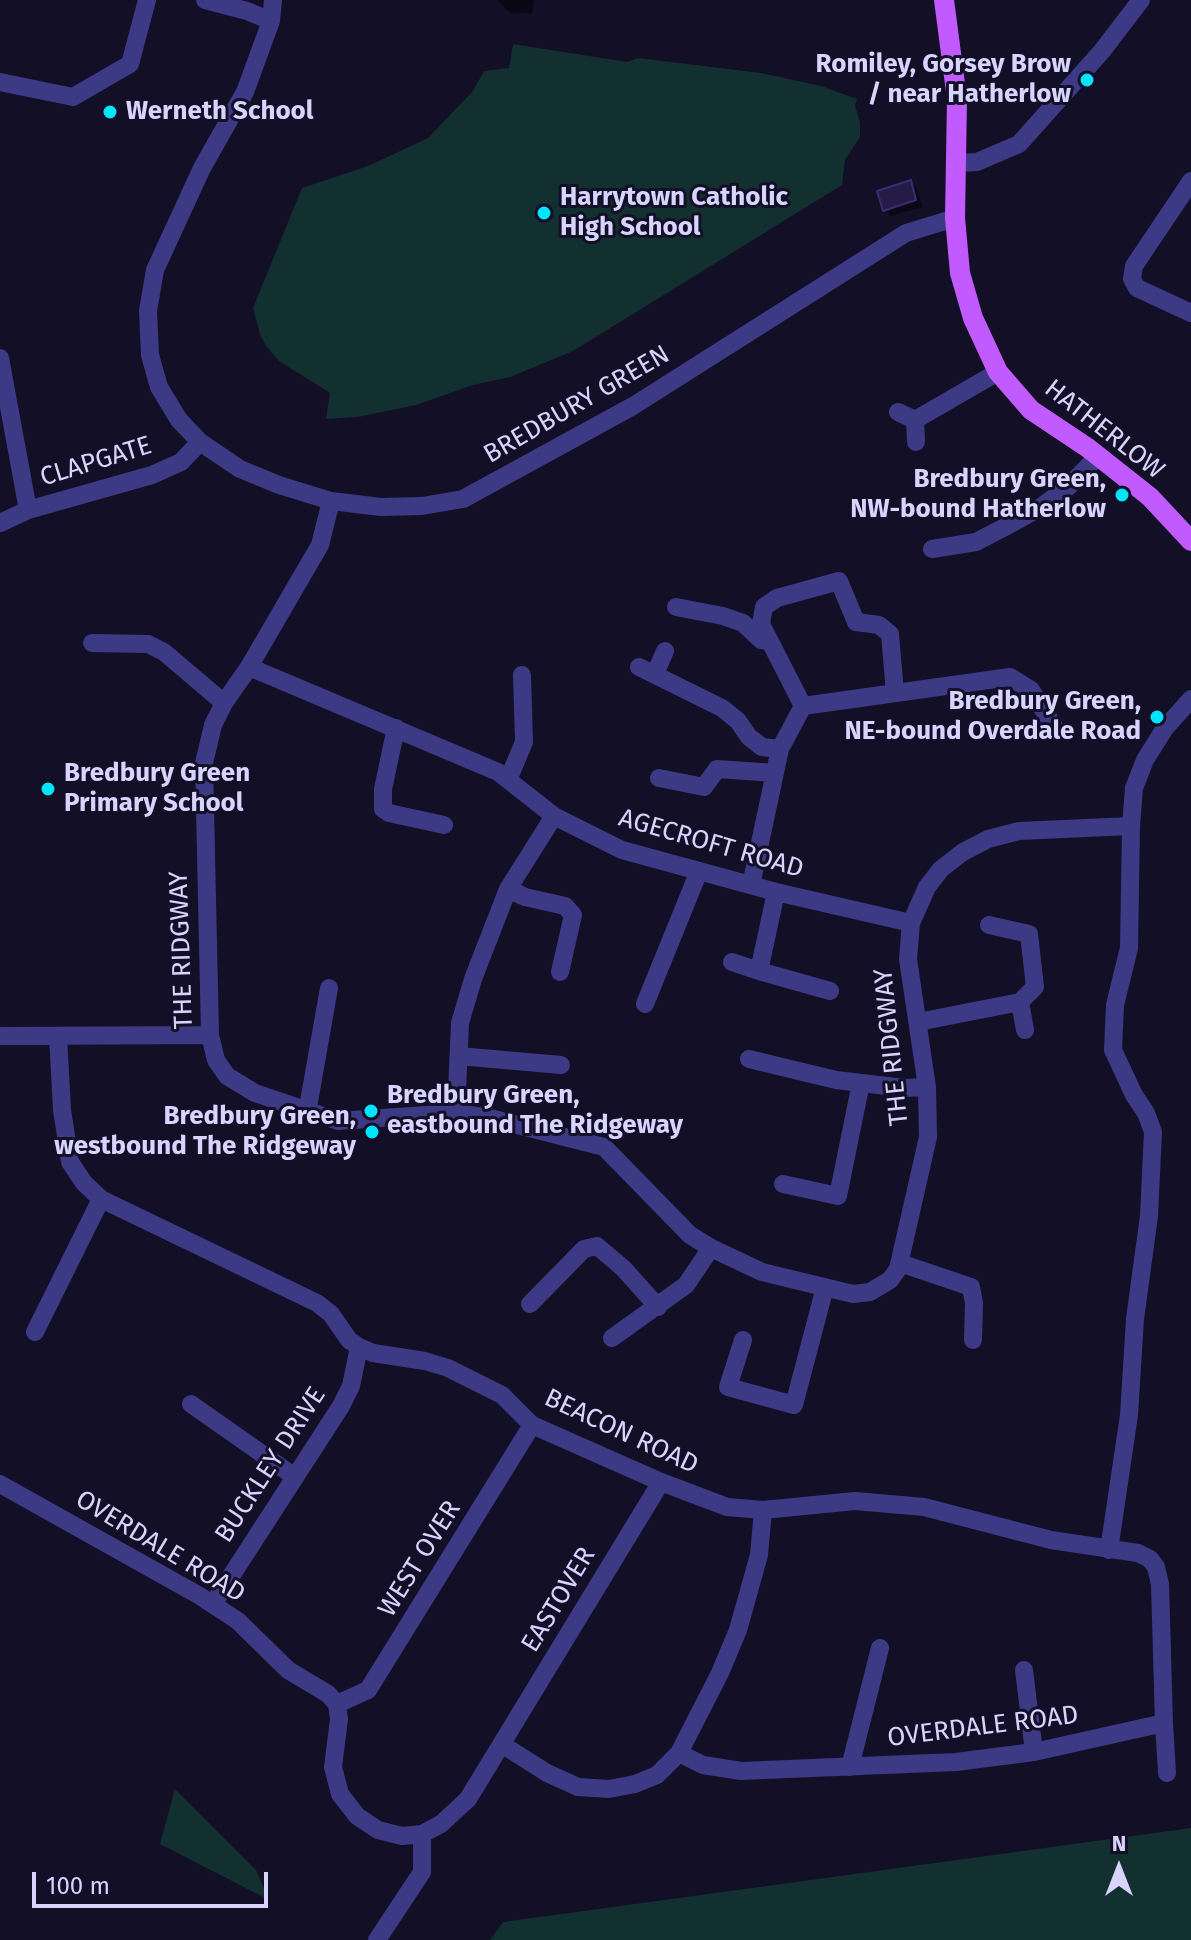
<!DOCTYPE html>
<html>
<head>
<meta charset="utf-8">
<style>
  body { margin:0 }
  #map { position:relative; width:1191px; height:1940px; overflow:hidden; background:#130f26; font-family:"Fira Sans",sans-serif }
  canvas { display:block }
  .north { position:absolute; left:1079px; top:1828px; width:80px; height:80px; -webkit-text-stroke:6px #130f26; paint-order:stroke; rotate:0deg; font-size:22px; font-weight:700; line-height:32px; text-align:center; color:#d9d4ff }
  .north::after { content:''; display:block; margin:auto; width:28px; height:36px; background:#d9d4ff; clip-path:polygon(50% 0,100% 100%,50% 72%,0 100%) }
  .scale { position:absolute; left:32px; top:1872px; width:236px; height:36px; box-sizing:border-box; border:4px solid #d9d4ff; border-top:0; padding-left:10px; font-size:24px; line-height:28px; white-space:nowrap; color:#d9d4ff; -webkit-text-stroke:6px #130f26; paint-order:stroke }
</style>
</head>
<body>
<div id="map">
<canvas width="1191" height="1940"></canvas>
<div class="north">N</div>
<div class="scale">100 m</div>
</div>
<script>
const ctx = document.querySelector('canvas').getContext('2d');
ctx.lineJoin = 'round';
function paint(path, color) { ctx.fillStyle = color; ctx.fill(path, 'evenodd'); }
const shape = rows => new Path2D(rows.map(r => 'M' + r).join(''));
function trace(path, color, width, dash) { ctx.strokeStyle = color; ctx.lineWidth = width; ctx.lineCap = dash ? 'butt' : 'round'; ctx.setLineDash(dash || []); ctx.stroke(path); }
function label(font, color, halo, rows, align = 'center') {
  ctx.font = font + ' "Fira Sans",sans-serif'; ctx.lineWidth = 6; ctx.setLineDash([]); ctx.textBaseline = 'middle'; ctx.strokeStyle = halo; ctx.fillStyle = color; for (const [text, x, y, turn = 0] of rows) {
    ctx.save(); ctx.translate(x, y); ctx.rotate((+turn || 0) * Math.PI / 180); ctx.textAlign = isNaN(turn) ? turn : align; if (halo) ctx.strokeText(text, 0, 0); ctx.fillText(text, 0, 0); ctx.restore();
  }
}
const green = shape([
  [513,44,627,62,638,58,761,73,821,86,857,99,855,106,860,122,860,137,845,160,842,185,573,351,510,377,473,385,416,405,358,417,326,419,330,393,279,361,266,346,260,334,253,308,302,188,368,166,428,138,473,91,484,71,509,68],
  [175,1789,256,1870,269,1900,160,1844],
  [1191,1828,1191,1940,490,1940,503,1922]
]);
const shadow = shape([
  [497,0,534,0,532,14,509,12],
  [910,182,917,189,922,207,891,216,885,210]
]);
const building = shape([
  [911,180,916,200,883,211,877,191,911,180]
]);
const minor = shape([
  [205,0,247,11,271,21],
  [273,0,271,21,245,92,202,168,155,270,148,311,150,355,159,387,179,420,200,442,240,469,279,485,331,501,381,507,422,506,463,499,633,406,906,233,955,218],
  [0,82,73,97,130,64,147,0],
  [957,163,977,162,1019,144,1102,51,1141,0],
  [1191,181,1134,266,1132,279,1137,288,1191,313],
  [0,358,28,510],
  [898,412,915,420,916,442],
  [915,420,998,372],
  [331,501,320,545,249,667,224,703,213,725,204,763,210,1035,216,1060,227,1076,255,1093,338,1121,456,1113,490,1118,604,1147,690,1235,711,1248,762,1272,853,1294,870,1292,890,1280,898,1269,928,1137,927,1087,908,959,911,923,927,887,941,869,963,852,988,839,1019,831,1131,826],
  [0,523,28,510,152,475,181,462,200,442],
  [932,549,976,542,1003,528,1041,507,1068,487,1098,456],
  [676,607,723,616,743,623,761,640,770,641],
  [92,643,148,644,164,652,224,703],
  [249,667,498,772,554,816,622,850,776,892,911,923],
  [639,667,722,708,738,721,749,737,762,747,780,749],
  [655,674,665,651],
  [803,706,761,624,764,607,777,598,839,581,856,622,879,625,890,634,895,693],
  [396,728,383,789,383,809,389,813,444,825],
  [659,778,704,787,717,769,775,773],
  [508,780,524,742,522,675],
  [751,885,780,749,803,706,1010,677,1031,690,1058,733],
  [508,889,525,897,565,906,573,915,560,972],
  [776,892,759,971,830,991],
  [989,925,1029,934,1035,987,1020,1002],
  [732,962,759,971],
  [645,1004,699,871],
  [918,1022,1020,1002,1025,1030],
  [0,1036,210,1035],
  [58,1036,62,1110,70,1162,84,1183,101,1199,317,1303,331,1314,349,1340,359,1347,373,1353,425,1361,448,1368,502,1395,532,1425,661,1482,727,1507,763,1510,855,1501,924,1507,1051,1540,1138,1553,1150,1559,1156,1567,1160,1584,1164,1723,1034,1752,956,1762,741,1771,703,1765,679,1753],
  [459,1056,561,1065],
  [749,1059,836,1080,904,1088,927,1087],
  [307,1113,329,988],
  [456,1113,460,1023,473,979,508,889,554,816],
  [783,1184,838,1196,861,1083],
  [900,1263,971,1287,974,1303,973,1340],
  [530,1304,584,1249,597,1246,623,1268,658,1307],
  [35,1332,101,1199],
  [612,1338,686,1285,711,1248],
  [743,1340,728,1387,794,1405,825,1287],
  [191,1404,295,1477],
  [0,1484,200,1596,238,1621,288,1670,328,1694,337,1704,339,1719,333,1767,340,1794,357,1816,378,1830,402,1836,422,1834,441,1824,468,1799,661,1482],
  [1109,1550,1129,1415,1135,1319,1149,1216,1153,1132,1146,1113,1134,1095,1113,1050,1115,1005,1129,948,1131,826,1134,788,1145,760,1165,728,1191,699],
  [213,1604,341,1406,351,1386,359,1347],
  [1024,1670,1034,1752],
  [337,1704,368,1690,532,1425],
  [1164,1723,1167,1773],
  [503,1745,547,1773,578,1787,609,1789,635,1784,657,1775,679,1753,720,1673,738,1630,759,1555,763,1510],
  [850,1767,880,1648],
  [377,1940,422,1872,422,1834]
]);
const major = shape([
  [944,0,957,99,955,218,960,273,973,318,998,372,1031,410,1088,448,1150,497,1191,541]
]);
const markers = [
  [1087,80,8,"#00e5ff"],
  [110,112,8,"#00e5ff"],
  [544,213,8,"#00e5ff"],
  [1122,495,8,"#00e5ff"],
  [1157,717,8,"#00e5ff"],
  [48,789,8,"#00e5ff"],
  [371,1111,8,"#00e5ff"],
  [372,1132,8,"#00e5ff"]
];
const poiNames = [
  ["Romiley, Gorsey Brow",1071,65],
  ["/ near Hatherlow",1071,95],
  ["Werneth School",126,112,"left"],
  ["Harrytown Catholic",560,198,"left"],
  ["High School",560,228,"left"],
  ["Bredbury Green,",1106,480],
  ["NW-bound Hatherlow",1106,510],
  ["Bredbury Green,",1141,702],
  ["NE-bound Overdale Road",1141,732],
  ["Bredbury Green",64,774,"left"],
  ["Primary School",64,804,"left"],
  ["Bredbury Green,",387,1096,"left"],
  ["eastbound The Ridgeway",387,1126,"left"],
  ["Bredbury Green,",356,1117],
  ["westbound The Ridgeway",356,1147]
];
const streetNames = [
  ["BREDBURY GREEN",577,405,-30],
  ["HATHERLOW",1104,430,38],
  ["CLAPGATE",96,462,-17],
  ["AGECROFT ROAD",711,844,16],
  ["THE RIDGWAY",182,950,-92],
  ["THE RIDGWAY",892,1047,-96],
  ["BEACON ROAD",621,1432,25],
  ["BUCKLEY DRIVE",271,1465,-57],
  ["OVERDALE ROAD",160,1547,31],
  ["WEST OVER",420,1559,-58],
  ["EASTOVER",559,1600,-59],
  ["OVERDALE ROAD",983,1727,-7]
];
paint(green, '#12302f');
paint(shadow, '#0007');
paint(building, '#241b47');
trace(building, '#3b2d73', 2);
trace(minor, '#3d3a85', 18);
trace(major, '#c25bff', 20);
for (const [x, y, r, color] of markers) { const dot = new Path2D(); dot.arc(x, y, r, 0, 2 * Math.PI); ctx.fillStyle = color; ctx.fill(dot); trace(dot, '#130f26', 3); }
label('bold 26px', '#d9d4ff', '#130f26', poiNames, 'right');
label('26px', '#d9d4ff', '#130f26', streetNames);
</script>
</body>
</html>
